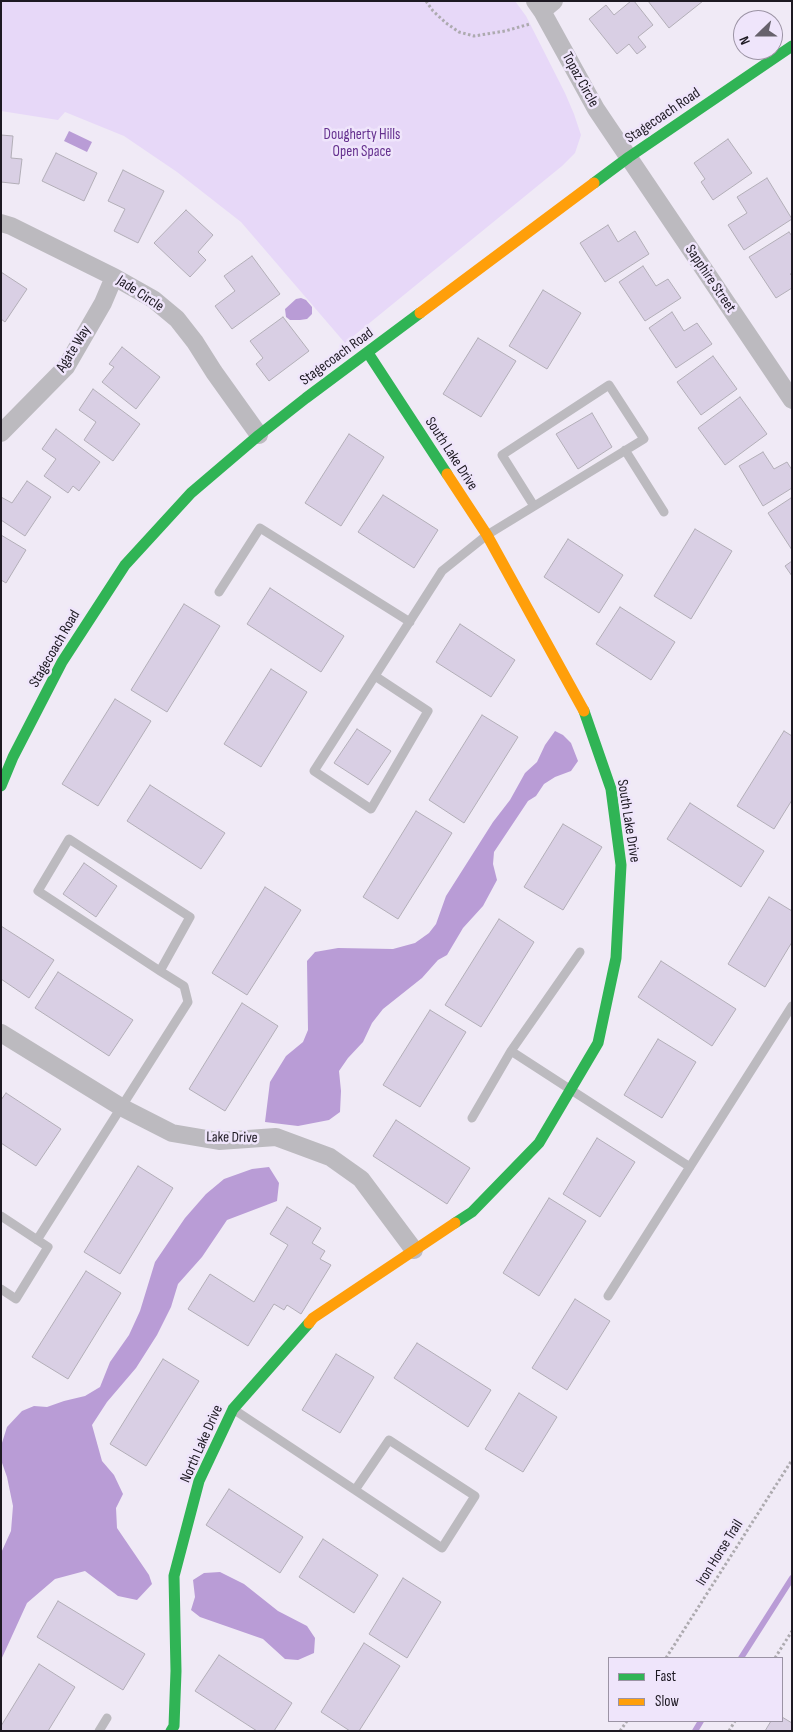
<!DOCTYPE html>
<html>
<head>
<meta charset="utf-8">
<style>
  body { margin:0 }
  #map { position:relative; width:793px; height:1732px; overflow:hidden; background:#f0eaf6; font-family:"Sofia Sans Condensed",sans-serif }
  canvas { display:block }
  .frame { position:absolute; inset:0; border:2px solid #1d1922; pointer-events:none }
  .legend { position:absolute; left:608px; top:1657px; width:175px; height:65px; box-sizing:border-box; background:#efe5fb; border:1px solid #9b93a4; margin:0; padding:6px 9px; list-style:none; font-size:15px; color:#1d1922 }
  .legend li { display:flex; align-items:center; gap:10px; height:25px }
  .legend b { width:25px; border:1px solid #9b93a4 }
  .north { position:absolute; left:733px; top:10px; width:50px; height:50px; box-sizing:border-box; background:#efe5fb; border:1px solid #9b93a4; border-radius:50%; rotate:248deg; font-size:14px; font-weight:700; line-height:20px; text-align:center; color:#1d1922 }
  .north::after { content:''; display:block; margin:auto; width:18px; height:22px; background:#67626c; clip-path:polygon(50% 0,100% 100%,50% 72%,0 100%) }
</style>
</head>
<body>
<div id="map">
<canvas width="793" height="1732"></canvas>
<div class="frame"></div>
<ul class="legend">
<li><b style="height:6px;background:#30b455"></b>Fast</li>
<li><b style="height:6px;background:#ff9f0a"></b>Slow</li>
</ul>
<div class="north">N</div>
</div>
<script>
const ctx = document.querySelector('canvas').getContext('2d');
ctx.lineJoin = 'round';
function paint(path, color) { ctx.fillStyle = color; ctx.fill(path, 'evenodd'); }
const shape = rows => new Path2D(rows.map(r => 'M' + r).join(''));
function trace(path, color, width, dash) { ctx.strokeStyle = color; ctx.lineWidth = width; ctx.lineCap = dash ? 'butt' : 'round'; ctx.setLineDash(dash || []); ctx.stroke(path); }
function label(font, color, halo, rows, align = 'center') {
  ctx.font = font + ' "Sofia Sans Condensed",sans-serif'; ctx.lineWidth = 5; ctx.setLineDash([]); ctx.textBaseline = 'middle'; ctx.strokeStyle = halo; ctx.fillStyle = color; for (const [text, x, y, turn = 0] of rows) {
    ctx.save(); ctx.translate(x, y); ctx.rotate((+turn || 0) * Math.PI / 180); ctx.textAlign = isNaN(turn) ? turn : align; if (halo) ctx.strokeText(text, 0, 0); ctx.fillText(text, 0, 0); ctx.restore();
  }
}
const green = shape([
  [1,1,515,1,526,16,565,93,574,114,581,135,575,153,562,166,345,343,241,222,177,172,124,136,65,112,58,120,1,111]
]);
const water = shape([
  [69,131,92,142,87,152,64,141],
  [301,298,306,300,312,307,312,314,307,319,300,320,290,320,286,317,285,309,296,299],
  [555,731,563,735,571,743,578,761,571,771,555,777,544,784,536,796,528,801,494,852,493,864,497,880,483,906,463,928,447,955,438,960,422,978,383,1009,372,1023,363,1042,348,1058,339,1071,341,1091,340,1112,329,1120,298,1126,265,1122,270,1082,286,1056,303,1042,308,1030,307,961,315,952,338,948,393,949,415,943,429,933,436,924,446,896,493,822,510,800,525,773,537,762,545,745],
  [269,1167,279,1183,277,1201,227,1220,202,1257,178,1284,171,1307,157,1335,136,1368,107,1402,92,1425,102,1461,114,1475,123,1494,116,1508,117,1528,149,1575,152,1584,137,1600,118,1596,85,1571,55,1579,27,1603,1,1660,1,1553,11,1531,13,1506,7,1477,1,1460,1,1446,7,1427,22,1411,34,1406,47,1407,64,1401,85,1396,100,1387,110,1362,129,1335,140,1311,155,1262,185,1218,206,1194,224,1179,252,1169],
  [220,1572,244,1584,278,1611,307,1626,315,1638,314,1653,298,1660,285,1659,263,1639,200,1617,191,1610,195,1597,193,1580,204,1573]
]);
const stream = shape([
  [741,1658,792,1578],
  [695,1731,701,1721]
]);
const building = shape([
  [631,1,634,1,653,25,638,37,646,47,637,54,629,44,617,54,589,19,606,5,614,15,631,1],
  [648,1,703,1,669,28,648,1],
  [1,135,13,136,11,158,22,159,19,184,1,182,1,135],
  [728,139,752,173,713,200,701,182,705,179,694,163,728,139],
  [56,153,97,173,84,201,42,181,56,153],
  [123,170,164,191,138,243,114,231,125,209,108,201,123,170],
  [767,178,792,219,744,250,728,225,747,213,737,197,767,178],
  [186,210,213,235,198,252,206,260,190,277,154,243,186,210],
  [608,225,618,242,635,231,649,254,605,282,580,243,608,225],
  [789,232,792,236,792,273,790,274,792,276,792,288,776,298,749,257,789,232],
  [252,256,280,294,232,329,215,306,235,291,224,276,252,256],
  [643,266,656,286,668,279,681,298,645,321,619,282,643,266],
  [1,272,27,289,5,322,1,319,1,272],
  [543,290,581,313,547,369,509,346,543,290],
  [672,312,684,331,697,323,712,344,676,368,649,328,672,312],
  [283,317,309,351,269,381,256,364,263,358,250,341,283,317],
  [478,338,516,361,481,417,443,394,478,338],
  [122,347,160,377,136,409,102,382,114,367,109,364,122,347],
  [713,356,737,389,701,415,677,382,713,356],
  [93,389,140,424,113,461,84,440,96,422,79,410,93,389],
  [740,397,767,434,725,465,698,428,740,397],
  [592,413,612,447,578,469,556,434,592,413],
  [56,429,100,462,79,491,73,486,68,493,44,476,56,459,42,449,56,429],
  [349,434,384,457,341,526,305,503,349,434],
  [763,452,774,469,787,462,792,470,792,488,763,506,739,466,763,452],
  [27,481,51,497,25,536,1,520,1,497,12,503,27,481],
  [383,495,438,530,414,568,358,532,383,495],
  [791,498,792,498,792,550,768,513,791,498],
  [695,529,732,551,691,619,654,596,695,529],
  [1,535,26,550,6,583,1,580,1,535],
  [568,539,623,575,599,613,544,577,568,539],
  [792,561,792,576,785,566,792,561],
  [270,588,344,636,321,672,247,624,270,588],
  [184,604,220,626,167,712,131,690,184,604],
  [620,607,675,642,651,680,596,644,620,607],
  [460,624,515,660,491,697,436,662,460,624],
  [271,669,307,692,261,767,224,744,271,669],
  [115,699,151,721,98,806,62,784,115,699],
  [482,715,518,737,464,823,429,800,482,715],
  [357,729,391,751,368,785,334,763,357,729],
  [784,731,792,736,792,800,774,829,737,806,784,731],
  [150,785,225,833,201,869,127,821,150,785],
  [690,803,764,851,741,887,667,839,690,803],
  [416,811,452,833,398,919,363,897,416,811],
  [563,824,602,847,563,910,524,887,563,824],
  [84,863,117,886,96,917,63,894,84,863],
  [265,887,301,910,247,995,212,973,265,887],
  [769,897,792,911,792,942,765,987,728,964,769,897],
  [499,919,534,942,481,1027,445,1005,499,919],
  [1,926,54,960,29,998,1,979,1,926],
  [661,961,736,1009,712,1046,638,997,661,961],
  [58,972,133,1020,109,1056,35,1008,58,972],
  [242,1003,278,1026,225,1111,189,1089,242,1003],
  [430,1010,466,1032,420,1107,383,1085,430,1010],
  [658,1039,696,1062,662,1118,624,1095,658,1039],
  [6,1093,61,1129,36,1166,1,1143,1,1100,6,1093],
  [396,1120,470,1168,447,1204,373,1156,396,1120],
  [597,1138,635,1162,600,1217,563,1194,597,1138],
  [138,1166,173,1188,120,1274,84,1252,138,1166],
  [549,1198,586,1221,539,1296,503,1273,549,1198],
  [287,1207,321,1228,312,1243,325,1251,320,1259,331,1265,301,1314,287,1305,284,1310,274,1304,248,1346,188,1309,210,1274,254,1302,288,1245,270,1234,287,1207],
  [86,1271,121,1293,68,1379,32,1357,86,1271],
  [575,1299,610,1321,567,1390,532,1368,575,1299],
  [417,1343,491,1390,468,1427,394,1378,417,1343],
  [336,1354,374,1377,340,1433,302,1410,336,1354],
  [163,1359,199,1381,146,1466,110,1444,163,1359],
  [519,1393,557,1417,523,1472,485,1449,519,1393],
  [229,1489,303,1537,280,1573,206,1525,229,1489],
  [323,1539,378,1575,354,1613,299,1577,323,1539],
  [403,1578,441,1602,407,1658,369,1634,403,1578],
  [58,1601,145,1654,123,1690,37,1637,58,1601],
  [364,1643,400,1666,359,1731,350,1731,321,1712,364,1643],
  [219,1655,292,1703,274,1731,257,1731,195,1691,219,1655],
  [39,1664,75,1687,48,1731,1,1731,1,1726,39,1664],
  [782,1717,792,1723,792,1731,765,1731,771,1721,782,1721,782,1717]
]);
const path = shape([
  [426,1,433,11,446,23,459,32,474,36,505,31,530,24],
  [666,1658,792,1460],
  [775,1658,792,1631],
  [620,1731,627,1721],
  [729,1731,735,1721]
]);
const lane = shape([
  [625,450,664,512],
  [219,592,260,528,410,622],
  [375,676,428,711,371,809,314,771,442,571,487,535,644,439,609,385,502,455,534,506],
  [511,1051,690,1167],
  [472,1118,511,1051,580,952],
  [1,1216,48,1247,16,1299,1,1289],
  [37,1240,188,1002,184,986,160,971,38,891,69,839,190,917,160,971],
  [608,1296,792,1006],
  [233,1409,355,1490,442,1548,475,1496,389,1440,355,1490],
  [99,1731,107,1718]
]);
const street = shape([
  [535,1,542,11,596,109,792,400],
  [542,11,554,1],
  [1,223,11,226,114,277,153,299,177,319,195,342,214,372,259,435],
  [1,433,66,367,103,303,114,277],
  [1,1033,121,1107,172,1133,219,1141,276,1137,330,1157,361,1179,414,1250]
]);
const fast = shape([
  [594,183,629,157,792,46],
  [368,353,447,474],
  [1,786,13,757,62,662,125,565,191,493,259,435,306,398,420,313],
  [455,1223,472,1212,539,1143,598,1043,616,958,621,865,611,789,584,711],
  [171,1731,174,1726,176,1671,174,1576,199,1481,233,1409,309,1323]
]);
const slow = shape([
  [420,313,594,183],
  [447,474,487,535,584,711],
  [309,1323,313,1318,455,1223]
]);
const streetNames = [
  ["Topaz Circle",580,80,61],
  ["Stagecoach Road",663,116,-34],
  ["Sapphire Street",710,279,56],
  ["Jade Circle",140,294,33],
  ["Agate Way",74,349,-58],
  ["Stagecoach Road",337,357,-36],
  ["South Lake Drive",451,454,57],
  ["Stagecoach Road",55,649,-60],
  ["South Lake Drive",628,821,81],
  ["Lake Drive",232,1138,1],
  ["North Lake Drive",202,1444,-66],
  ["Iron Horse Trail",720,1553,-58]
];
const parkNames = [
  ["Dougherty Hills",362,135],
  ["Open Space",362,152]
];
paint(green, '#e7d8f8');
paint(water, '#b99cd6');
trace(stream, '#b99cd6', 6);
paint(building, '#d9cfe4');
trace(building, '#b2aeb7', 1);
trace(path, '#adaaaf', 3, [2.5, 2.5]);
trace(lane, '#bcbabf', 9);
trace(street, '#bcbabf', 18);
trace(fast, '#30b455', 11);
trace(slow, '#ff9f0a', 11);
label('15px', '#1d1922', '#efe5fb', streetNames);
label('15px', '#65318f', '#efe5fb', parkNames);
</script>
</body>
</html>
